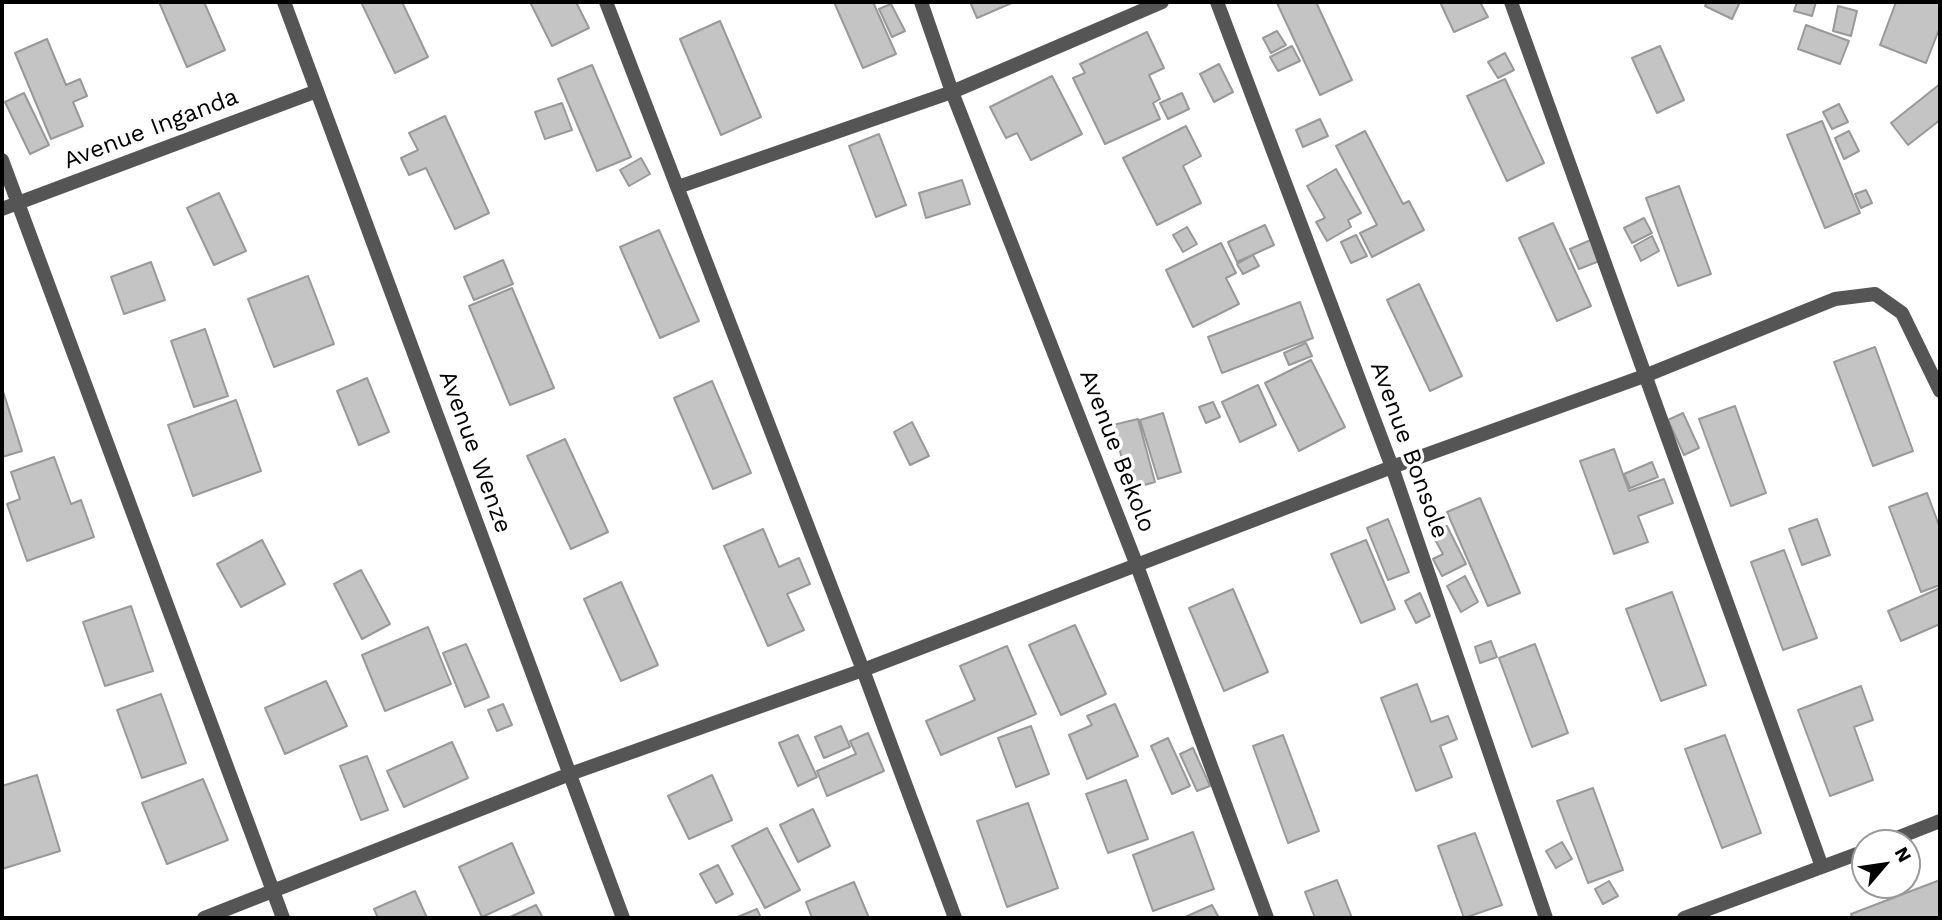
<!DOCTYPE html>
<html>
<head>
<meta charset="utf-8">
<style>
  body { margin:0 }
  #map { position:relative; width:1942px; height:920px; overflow:hidden; background:#fff; font-family:"Work Sans",sans-serif }
  canvas { display:block }
  .frame { position:absolute; inset:0; border:4px solid #000; pointer-events:none }
  .north { position:absolute; left:1851px; top:829px; width:70px; height:70px; box-sizing:border-box; background:#fff; border:2px solid #999; border-radius:50%; rotate:61deg; font-size:19px; font-weight:700; line-height:28px; text-align:center; color:#000 }
  .north::after { content:''; display:block; margin:auto; width:24px; height:32px; background:#000; clip-path:polygon(50% 0,100% 100%,50% 72%,0 100%) }
</style>
</head>
<body>
<div id="map">
<canvas width="1942" height="920"></canvas>
<div class="frame"></div>
<div class="north">N</div>
</div>
<script>
const ctx = document.querySelector('canvas').getContext('2d');
ctx.lineJoin = 'round';
function paint(path, color) { ctx.fillStyle = color; ctx.fill(path, 'evenodd'); }
const shape = rows => new Path2D(rows.map(r => 'M' + r).join(''));
function trace(path, color, width, dash) { ctx.strokeStyle = color; ctx.lineWidth = width; ctx.lineCap = dash ? 'butt' : 'round'; ctx.setLineDash(dash || []); ctx.stroke(path); }
function label(font, color, halo, rows, align = 'center') {
  ctx.font = font + ' "Work Sans",sans-serif'; ctx.lineWidth = 7; ctx.setLineDash([]); ctx.textBaseline = 'middle'; ctx.strokeStyle = halo; ctx.fillStyle = color; for (const [text, x, y, turn = 0] of rows) {
    ctx.save(); ctx.translate(x, y); ctx.rotate((+turn || 0) * Math.PI / 180); ctx.textAlign = isNaN(turn) ? turn : align; if (halo) ctx.strokeText(text, 0, 0); ctx.fillText(text, 0, 0); ctx.restore();
  }
}
const building = shape([
  [159,2,204,2,225,50,187,67,159,2],
  [361,2,402,2,428,57,395,73,361,2],
  [530,2,576,2,589,28,552,46,530,2],
  [834,2,873,2,896,54,863,68,834,2],
  [970,2,1014,2,977,18,970,2],
  [1316,2,1352,80,1320,95,1277,3,1316,2],
  [1440,2,1480,2,1488,17,1454,32,1440,2],
  [1707,2,1740,2,1732,19,1705,6,1707,2],
  [1797,2,1816,2,1812,16,1794,11,1797,2],
  [1896,2,1940,2,1940,27,1926,63,1880,45,1896,2],
  [891,4,905,31,892,37,879,9,891,4],
  [1838,6,1857,11,1851,36,1833,31,1838,6],
  [720,21,761,117,721,135,680,39,720,21],
  [1806,25,1849,41,1840,64,1798,49,1806,25],
  [1277,31,1286,45,1271,53,1263,38,1277,31],
  [1147,32,1164,68,1149,75,1160,99,1153,103,1160,119,1105,144,1073,78,1085,73,1080,64,1147,32],
  [47,39,66,85,80,79,87,96,73,102,83,126,51,139,15,53,47,39],
  [1292,46,1300,61,1278,71,1270,57,1292,46],
  [1660,46,1684,100,1657,113,1632,58,1660,46],
  [1505,53,1514,70,1498,78,1488,62,1505,53],
  [1219,64,1233,92,1214,102,1200,74,1219,64],
  [592,65,631,157,597,171,558,79,592,65],
  [1052,76,1082,134,1031,160,1017,133,1006,138,990,107,1052,76],
  [1505,79,1544,163,1507,181,1467,96,1505,79],
  [1940,84,1940,120,1908,145,1891,123,1940,84],
  [24,93,49,145,30,154,5,102,24,93],
  [1182,93,1189,109,1168,119,1160,103,1182,93],
  [562,103,572,130,545,139,535,112,562,103],
  [1839,104,1848,122,1832,129,1823,112,1839,104],
  [445,116,489,213,455,229,426,168,409,175,401,158,418,150,409,133,445,116],
  [1320,119,1328,136,1303,147,1296,130,1320,119],
  [1822,121,1860,213,1825,228,1787,135,1822,121],
  [1186,126,1201,156,1183,166,1201,203,1157,225,1123,158,1186,126],
  [1365,131,1403,204,1409,201,1424,230,1372,257,1360,233,1377,225,1336,146,1365,131],
  [1849,131,1859,151,1844,159,1835,138,1849,131],
  [879,134,906,205,876,217,849,146,879,134],
  [641,158,650,174,629,186,620,170,641,158],
  [1336,169,1361,213,1348,220,1351,227,1327,241,1316,222,1325,218,1307,186,1336,169],
  [962,180,970,204,926,218,919,193,962,180],
  [1679,186,1711,274,1678,286,1646,198,1679,186],
  [1866,190,1872,203,1861,208,1855,194,1866,190],
  [219,193,246,251,214,265,187,208,219,193],
  [1644,218,1652,233,1632,243,1624,228,1644,218],
  [1553,223,1591,306,1557,321,1519,238,1553,223],
  [1265,225,1274,245,1237,262,1228,242,1265,225],
  [1187,227,1197,244,1183,252,1173,235,1187,227],
  [659,230,699,321,660,338,620,247,659,230],
  [1356,235,1367,256,1351,263,1341,242,1356,235],
  [1652,236,1659,251,1641,261,1634,246,1652,236],
  [1593,239,1602,260,1579,269,1570,249,1593,239],
  [1221,243,1236,273,1226,278,1239,304,1193,327,1166,270,1221,243],
  [1253,255,1259,266,1243,274,1237,264,1253,255],
  [503,260,513,284,474,300,464,277,503,260],
  [151,262,165,300,124,314,111,277,151,262],
  [308,276,334,344,274,367,248,299,308,276],
  [1419,284,1462,376,1430,391,1387,300,1419,284],
  [512,288,554,388,510,405,469,306,512,288],
  [1300,302,1313,338,1222,373,1208,337,1300,302],
  [205,329,228,396,194,407,171,341,205,329],
  [1306,343,1312,356,1289,365,1284,353,1306,343],
  [1875,347,1913,451,1873,466,1834,362,1875,347],
  [1311,360,1345,427,1299,451,1265,383,1311,360],
  [367,378,389,432,359,445,337,391,367,378],
  [712,381,751,473,713,489,674,398,712,381],
  [1258,385,1276,425,1240,442,1222,402,1258,385],
  [2,388,22,451,2,457,2,388],
  [236,400,261,471,193,496,168,425,236,400],
  [1213,402,1220,417,1206,423,1199,407,1213,402],
  [1735,406,1766,493,1731,506,1699,419,1735,406],
  [1163,413,1181,472,1158,479,1140,420,1163,413],
  [1683,413,1699,448,1684,455,1668,420,1683,413],
  [1138,419,1155,482,1130,489,1113,425,1138,419],
  [912,422,929,456,910,465,894,432,912,422],
  [565,439,608,532,571,549,527,456,565,439],
  [1614,449,1629,491,1664,479,1673,503,1638,516,1648,542,1614,554,1580,461,1614,449],
  [54,457,71,504,81,500,94,537,27,561,7,504,20,499,11,472,54,457],
  [1652,462,1658,477,1630,488,1624,474,1652,462],
  [1927,493,1940,528,1940,585,1921,592,1889,507,1927,493],
  [1480,498,1520,593,1488,606,1447,512,1480,498],
  [1388,519,1409,572,1388,580,1367,528,1388,519],
  [1817,519,1830,555,1802,565,1789,529,1817,519],
  [1447,526,1466,564,1442,576,1433,559,1443,554,1432,534,1447,526],
  [763,529,779,567,799,558,810,584,787,594,804,630,768,646,724,546,763,529],
  [262,540,285,584,241,607,217,564,262,540],
  [1366,540,1395,609,1361,623,1331,554,1366,540],
  [1784,550,1817,638,1783,650,1751,562,1784,550],
  [361,570,390,624,362,639,334,584,361,570],
  [1465,576,1478,602,1461,612,1447,586,1465,576],
  [621,582,658,665,621,681,584,599,621,582],
  [1940,588,1940,624,1901,641,1888,611,1940,588],
  [1233,589,1268,672,1224,691,1189,608,1233,589],
  [1672,592,1706,685,1661,701,1626,609,1672,592],
  [1420,593,1430,616,1416,623,1405,601,1420,593],
  [131,606,153,671,105,686,83,622,131,606],
  [1075,625,1106,694,1061,715,1029,645,1075,625],
  [428,627,451,684,385,711,362,655,428,627],
  [1491,641,1497,657,1480,663,1475,647,1491,641],
  [466,644,489,697,465,707,443,653,466,644],
  [1535,644,1568,733,1532,747,1499,658,1535,644],
  [1007,646,1036,714,941,755,926,721,975,700,960,666,1007,646],
  [326,681,347,726,285,754,265,708,326,681],
  [1417,684,1431,722,1448,716,1457,739,1440,746,1452,777,1416,791,1381,698,1417,684],
  [1861,686,1873,720,1854,727,1873,780,1830,796,1798,710,1861,686],
  [161,694,186,763,142,778,117,710,161,694],
  [503,704,512,725,497,731,488,710,503,704],
  [1115,704,1138,756,1087,779,1069,735,1092,725,1087,716,1115,704],
  [841,726,850,747,824,758,815,737,841,726],
  [1031,726,1049,774,1016,787,998,738,1031,726],
  [868,733,884,771,827,796,817,771,856,754,850,741,868,733],
  [798,735,817,777,798,786,779,743,798,735],
  [1283,735,1319,831,1288,843,1253,746,1283,735],
  [1725,735,1761,833,1722,848,1685,749,1725,735],
  [1168,738,1190,786,1172,794,1151,746,1168,738],
  [452,742,468,778,404,807,387,771,452,742],
  [1193,748,1210,786,1197,791,1180,754,1193,748],
  [367,756,388,810,361,820,340,766,367,756],
  [37,775,60,851,2,869,2,786,37,775],
  [712,775,732,820,689,839,668,796,712,775],
  [203,779,228,840,167,864,142,803,203,779],
  [1126,780,1148,839,1108,853,1086,794,1126,780],
  [1593,788,1623,870,1588,883,1557,801,1593,788],
  [1028,803,1058,888,1007,907,977,821,1028,803],
  [813,809,830,846,798,862,780,825,813,809],
  [767,828,800,890,765,908,732,846,767,828],
  [1193,832,1214,889,1153,911,1133,855,1193,832],
  [1475,833,1502,905,1464,918,1438,846,1475,833],
  [1562,842,1572,859,1556,868,1546,851,1562,842],
  [512,843,534,893,482,917,459,867,512,843],
  [718,865,733,894,716,903,700,874,718,865],
  [1337,880,1352,918,1315,918,1305,892,1337,880],
  [1940,880,1940,918,1853,918,1851,914,1940,880],
  [1609,881,1618,896,1603,904,1595,889,1609,881],
  [854,882,869,918,812,918,806,902,854,882],
  [415,891,427,918,378,918,374,909,415,891],
  [536,905,543,918,508,918,536,905],
  [1212,905,1219,918,1183,918,1212,905],
  [757,909,761,918,735,918,757,909]
]);
const minor = shape([
  [284,2,623,918],
  [606,2,863,670,955,918],
  [921,2,952,92,1136,563,1267,918],
  [1217,2,1392,467,1546,918],
  [1511,2,1822,867],
  [2,160,283,918],
  [678,187,952,92,1162,2],
  [2,209,317,91],
  [1884,843,1940,821],
  [204,918,570,774,863,670,1392,467,1647,375,1835,299,1875,294,1902,313,1940,391],
  [1684,918,1865,851]
]);
const streetNames = [
  ["Avenue Inganda",151,129,-21],
  ["Avenue Bonsole",1409,450,70],
  ["Avenue Bekolo",1117,451,69],
  ["Avenue Wenze",475,452,70]
];
paint(building, '#c4c4c4');
trace(building, '#999', 2);
trace(minor, '#555', 14);
label('24px', '#000', '#fff', streetNames);
</script>
</body>
</html>
